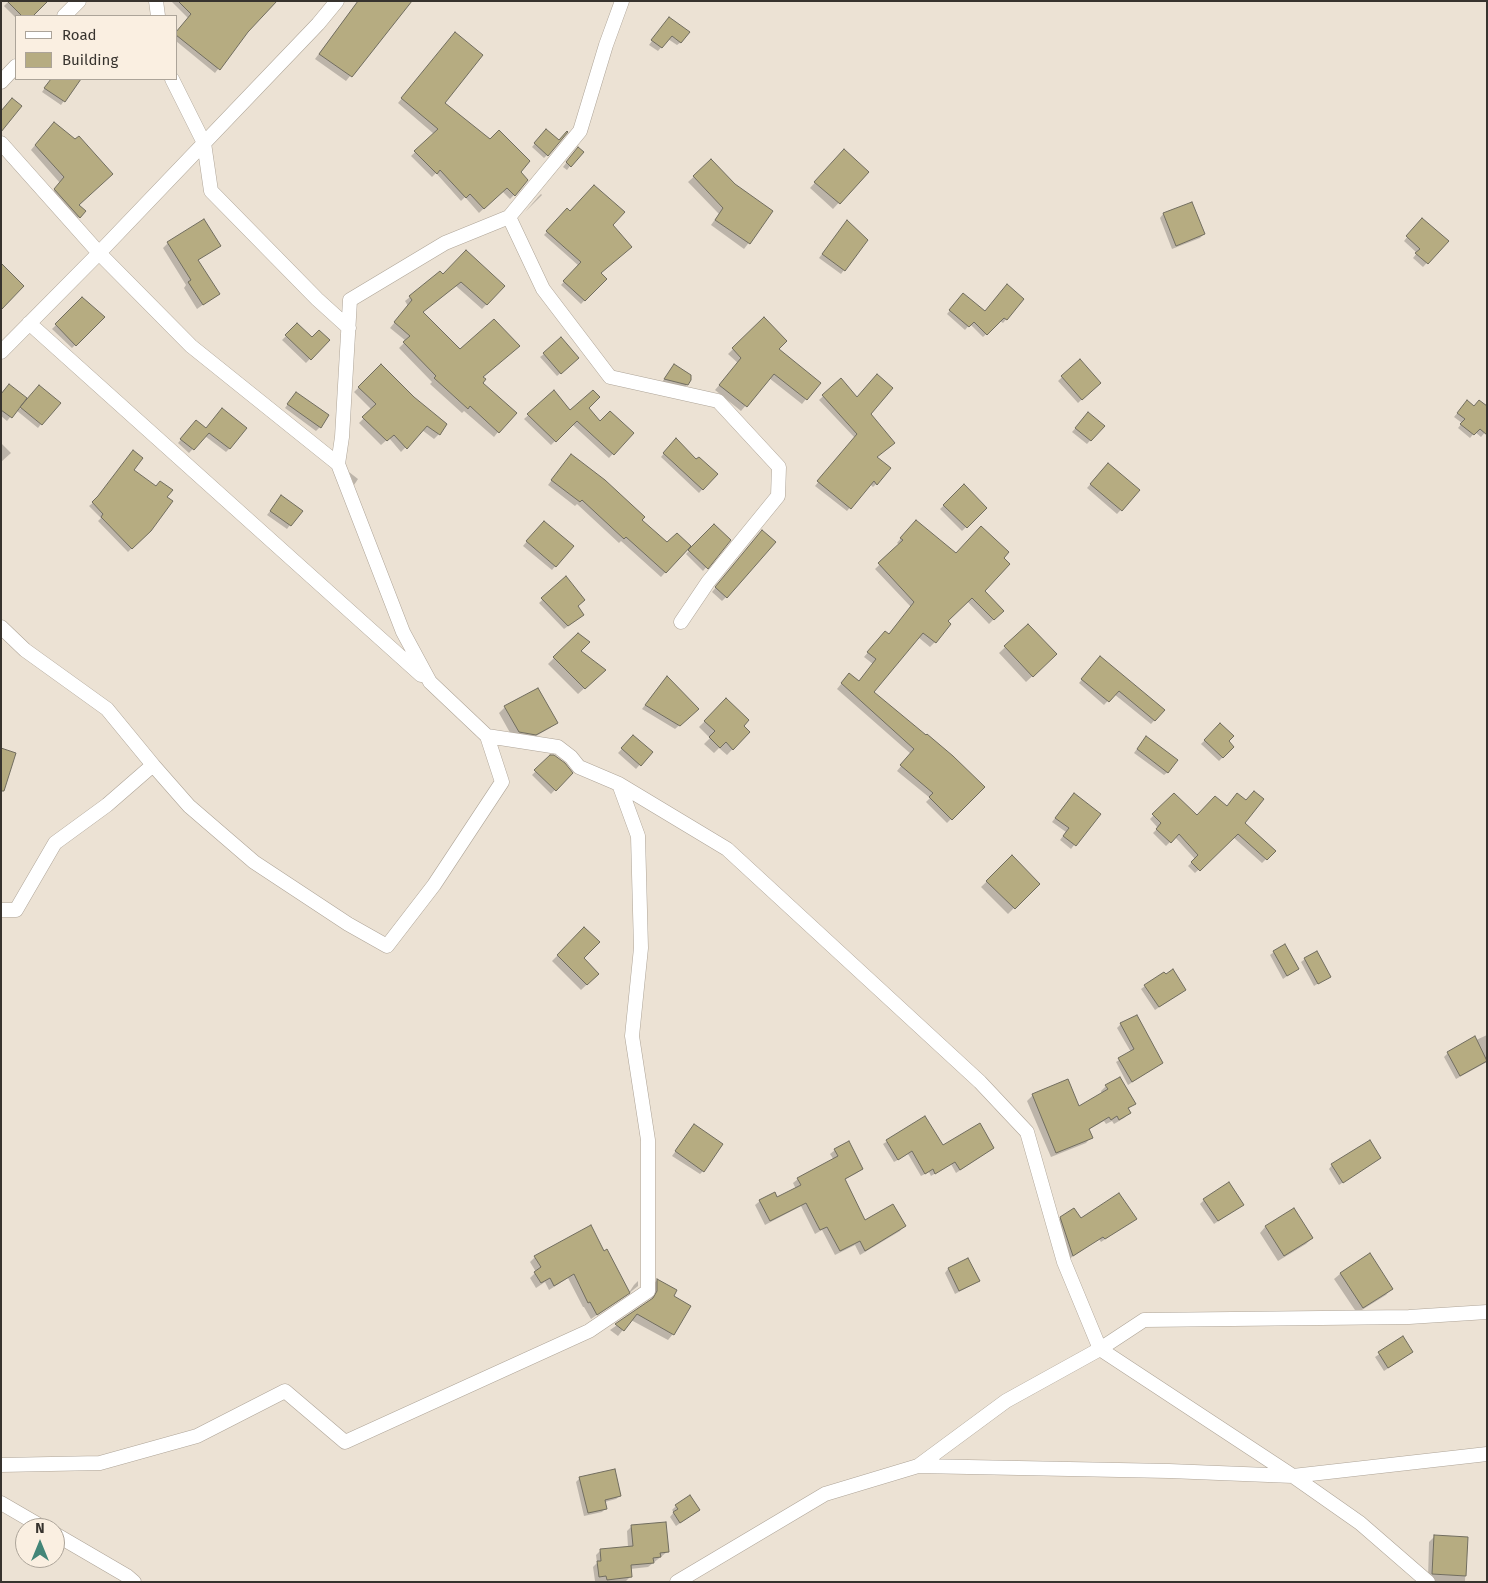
<!DOCTYPE html>
<html>
<head>
<meta charset="utf-8">
<style>
  body { margin:0 }
  #map { position:relative; width:1488px; height:1583px; overflow:hidden; background:#ece2d4; font-family:"Fira Sans",sans-serif }
  canvas { display:block }
  .frame { position:absolute; inset:0; border:2px solid #37332e; pointer-events:none }
  .legend { position:absolute; left:15px; top:15px; width:162px; height:65px; box-sizing:border-box; background:#faefe1; border:1px solid #aca499; margin:0; padding:6px 9px; list-style:none; font-size:15px; color:#37332e }
  .legend li { display:flex; align-items:center; gap:10px; height:25px }
  .legend b { width:25px; border:1px solid #aca499 }
  .north { position:absolute; left:15px; top:1518px; width:50px; height:50px; box-sizing:border-box; background:#faefe1; border:1px solid #aca499; border-radius:50%; rotate:0deg; font-size:14px; font-weight:700; line-height:20px; text-align:center; color:#37332e }
  .north::after { content:''; display:block; margin:auto; width:18px; height:22px; background:#438678; clip-path:polygon(50% 0,100% 100%,50% 72%,0 100%) }
</style>
</head>
<body>
<div id="map">
<canvas width="1488" height="1583"></canvas>
<div class="frame"></div>
<ul class="legend">
<li><b style="height:6px;background:#fff"></b>Road</li>
<li><b style="height:14px;background:#b6ac81"></b>Building</li>
</ul>
<div class="north">N</div>
</div>
<script>
const ctx = document.querySelector('canvas').getContext('2d');
ctx.lineJoin = 'round';
function paint(path, color) { ctx.fillStyle = color; ctx.fill(path, 'evenodd'); }
const shape = rows => new Path2D(rows.map(r => 'M' + r).join(''));
function trace(path, color, width, dash) { ctx.strokeStyle = color; ctx.lineWidth = width; ctx.lineCap = dash ? 'butt' : 'round'; ctx.setLineDash(dash || []); ctx.stroke(path); }
const shadow = shape([
  [9,1,46,1,31,16,16,16,16,18,4,6],
  [171,1,204,1,247,31,215,73,176,41,176,33,188,18],
  [358,1,411,1,346,81,315,59],
  [666,22,681,42,677,45,668,39,658,51,649,45],
  [451,38,443,103,490,140,519,172,514,195,510,199,502,191,479,213,465,197,461,201,436,173,432,177,411,156,434,134,398,103],
  [51,79,79,79,61,105,42,92],
  [49,128,78,205,85,211,74,222,50,195,60,183,31,150],
  [543,134,547,155,544,158,532,147],
  [574,153,570,166,567,170,563,167],
  [838,157,867,172,833,209,810,188],
  [711,161,734,185,772,212,744,249,711,225,719,214,688,182],
  [541,194,542,195,525,212,538,197],
  [567,210,570,212,611,225,599,273,605,279,581,304,561,285,579,266,544,235],
  [1163,214,1204,234,1200,238,1172,249,1160,218],
  [1419,223,1447,241,1423,267,1413,258,1417,253,1404,241],
  [843,226,844,270,841,274,819,258],
  [168,243,219,245,197,261,218,294,197,309,184,288,186,285,163,248],
  [443,276,504,286,482,309,456,286,422,312,482,377,481,383,498,432,494,437,464,411,462,413,430,384,432,382,399,348,406,341,390,328,408,306,405,301,410,297],
  [960,298,985,312,1023,299,1003,323,1000,321,983,337,970,324,965,330,947,314],
  [82,299,103,318,72,348,52,329],
  [764,319,778,349,806,399,802,404,769,378,741,411,715,390,738,363,728,354],
  [297,325,311,339,328,340,306,363,282,340],
  [544,354,574,362,557,376,540,357],
  [1079,361,1099,383,1078,403,1058,381],
  [381,366,439,434,434,439,422,430,401,452,389,438,381,445,359,423,372,410,354,392],
  [671,369,687,385,683,388,662,382],
  [841,380,869,414,876,458,876,484,873,487,870,484,847,511,815,486,855,438,819,400],
  [36,390,41,424,38,428,16,410,7,421,1,416,1,394,20,409],
  [554,392,570,412,588,408,600,423,632,433,609,458,572,424,551,445,524,419],
  [293,397,320,427,316,431,285,408],
  [1464,405,1474,407,1487,430,1481,437,1475,432,1470,438,1458,428,1462,423,1454,417],
  [1085,417,1103,426,1087,444,1072,432],
  [193,426,205,430,230,448,226,452,205,436,189,453,178,443],
  [1,443,11,453,1,462],
  [672,443,716,474,699,493,661,457],
  [567,460,641,520,667,544,689,547,661,577,621,541,619,543,577,504,575,506,548,485],
  [1105,468,1139,490,1117,514,1087,488],
  [132,471,166,498,150,530,128,552,98,521,101,518,89,506],
  [349,472,358,479,354,485],
  [964,486,985,508,962,531,940,509],
  [278,501,290,525,287,529,267,515],
  [714,525,729,540,703,571,686,554],
  [540,526,572,547,552,570,523,546],
  [911,526,1002,611,989,624,967,601,946,622,935,642,930,647,918,637,872,692,983,787,947,823,926,802,930,798,897,771,911,754,837,689,845,679,858,682,873,664,864,657,881,637,888,635,911,607,875,569,900,545,897,543],
  [758,535,726,597,722,601,712,592],
  [566,578,577,606,579,618,564,629,539,603],
  [1028,625,1056,654,1026,682,999,653],
  [578,634,580,651,598,676,578,694,548,664],
  [1097,662,1163,711,1151,724,1114,694,1104,705,1079,683],
  [663,681,693,713,675,729,642,709],
  [726,700,742,726,749,732,727,755,719,748,714,753,704,744,710,738,699,727],
  [505,707,556,723,550,728,529,740,513,738,499,713],
  [1220,725,1227,741,1233,747,1219,761,1201,744],
  [633,737,651,752,636,769,618,753],
  [1142,742,1168,772,1164,775,1134,753],
  [551,756,571,773,551,794,532,775],
  [1174,795,1197,817,1246,802,1243,823,1274,851,1262,863,1233,837,1195,873,1188,866,1195,859,1175,837,1166,846,1153,833,1158,828,1150,819],
  [1070,798,1099,814,1071,849,1060,840,1066,832,1052,822],
  [1012,857,1038,884,1008,914,981,887],
  [584,929,582,958,598,974,581,990,552,961],
  [1274,952,1297,969,1283,979,1270,955],
  [1305,959,1330,976,1314,986,1301,962],
  [1145,986,1185,990,1155,1010,1141,989],
  [1121,1024,1162,1063,1128,1085,1116,1062,1131,1052,1117,1028],
  [1487,1035,1487,1062,1456,1079,1444,1057,1448,1053],
  [1067,1081,1079,1108,1102,1094,1101,1091,1106,1086,1134,1104,1127,1110,1129,1113,1124,1118,1114,1124,1112,1121,1106,1124,1104,1121,1088,1130,1091,1137,1086,1143,1051,1157,1027,1101,1032,1096],
  [924,1118,943,1147,989,1151,956,1173,951,1164,931,1176,929,1172,921,1176,908,1154,894,1162,883,1144],
  [694,1126,703,1171,700,1174,672,1156],
  [835,1150,862,1169,857,1173,844,1180,864,1221,904,1226,900,1231,860,1255,855,1245,835,1255,822,1230,815,1234,801,1206,765,1225,755,1205,760,1201,777,1198,796,1189,793,1183,798,1179,834,1160,830,1154],
  [1380,1158,1339,1185,1329,1169,1332,1165],
  [1204,1200,1238,1208,1214,1224,1200,1204],
  [1293,1209,1312,1238,1306,1244,1278,1261,1260,1233,1265,1227],
  [1061,1218,1080,1220,1135,1219,1101,1242,1099,1239,1069,1259,1057,1222],
  [603,1253,628,1293,591,1319,584,1307,583,1307,568,1278,549,1290,545,1282,536,1288,530,1278,536,1272,530,1262,535,1257],
  [1369,1255,1391,1289,1386,1295,1357,1313,1334,1279,1340,1274],
  [968,1260,978,1281,974,1284,955,1294,945,1273,948,1269],
  [657,1280,676,1291,672,1297,673,1334,668,1340,631,1320,618,1336,610,1330,650,1302,652,1298,652,1286],
  [638,1281,638,1286,628,1294,634,1285],
  [1403,1338,1408,1355,1384,1371,1375,1357],
  [580,1478,620,1496,616,1499,605,1502,606,1508,602,1512,584,1516,576,1482],
  [676,1506,699,1510,676,1526,670,1517,674,1512,672,1510],
  [632,1526,667,1552,648,1567,630,1569,631,1576,626,1581,595,1581,593,1567,597,1563,596,1555,601,1550,628,1547,627,1531],
  [1434,1537,1466,1538,1465,1582,1430,1582,1428,1579,1429,1542]
]);
const building = shape([
  [7,1,48,1,33,16,22,16,7,1],
  [178,1,277,1,248,32,220,70,176,35,176,32,191,14,178,1],
  [358,1,412,1,352,77,319,54,358,1],
  [669,17,690,32,681,43,672,36,662,48,651,40,669,17],
  [455,32,483,55,445,103,490,139,499,130,530,161,521,172,528,180,515,196,507,188,484,209,470,194,466,198,440,170,437,174,414,151,438,129,401,98,455,32],
  [51,79,81,79,65,102,44,88,51,79],
  [12,98,22,106,1,132,1,111,12,98],
  [54,122,75,139,79,136,113,174,79,205,86,211,80,218,54,189,64,177,35,145,54,122],
  [546,129,559,140,567,131,568,132,548,156,534,143,546,129],
  [578,147,584,152,571,167,566,162,578,147],
  [844,149,869,172,840,204,814,182,844,149],
  [711,159,735,184,773,211,750,244,715,220,723,208,693,176,711,159],
  [594,185,625,212,613,225,632,247,601,273,607,279,585,301,563,281,581,262,546,231,567,208,570,211,594,185],
  [1192,202,1205,234,1176,246,1163,213,1192,202],
  [1422,218,1449,241,1428,264,1415,253,1420,249,1406,236,1422,218],
  [204,219,221,246,198,260,220,294,203,305,188,282,191,280,167,242,204,219],
  [847,220,868,240,845,271,822,254,847,220],
  [466,250,505,286,487,305,461,282,423,312,460,349,494,319,520,346,483,377,486,379,483,383,517,413,499,433,470,406,468,409,434,378,436,376,403,342,410,336,394,322,412,300,409,296,440,271,443,274,466,250],
  [1,263,24,286,1,310,1,263],
  [1007,284,1024,299,1007,320,1004,318,987,335,974,322,969,327,949,310,963,293,985,311,1007,284],
  [82,297,105,317,76,346,55,324,82,297],
  [764,317,787,341,779,349,821,383,807,400,774,374,747,407,719,385,741,358,732,348,764,317],
  [297,323,312,337,319,330,330,340,311,360,285,335,297,323],
  [561,337,579,358,561,374,543,353,561,337],
  [1080,359,1101,383,1082,400,1061,376,1080,359],
  [381,364,414,397,447,424,440,435,427,426,407,449,394,435,387,441,362,417,376,404,358,387,381,364],
  [674,364,691,375,691,380,688,385,664,379,674,364],
  [877,374,893,388,871,414,895,443,877,457,891,468,877,485,874,481,851,509,817,481,857,434,822,395,841,378,857,397,877,374],
  [9,384,27,398,12,418,1,410,1,394,9,384],
  [39,385,61,403,42,425,20,407,39,385],
  [554,390,570,410,593,390,600,397,589,408,600,421,610,411,634,433,614,455,577,421,556,442,527,414,554,390],
  [296,392,329,415,321,428,287,404,296,392],
  [1467,400,1474,406,1479,400,1487,406,1487,435,1480,429,1474,435,1460,424,1465,419,1457,413,1467,400],
  [222,408,247,428,230,449,209,433,194,450,180,439,196,420,206,428,222,408],
  [1088,412,1105,426,1091,441,1075,428,1088,412],
  [676,438,696,459,699,457,718,474,703,490,663,453,676,438],
  [133,450,143,458,134,470,156,486,160,481,173,490,167,497,173,501,151,531,132,549,101,517,103,514,92,502,98,496,133,450],
  [571,454,605,480,645,517,642,520,667,542,677,533,691,546,666,573,626,537,624,539,582,500,580,502,551,480,571,454],
  [1108,463,1140,490,1122,511,1090,484,1108,463],
  [964,484,987,508,967,528,943,505,964,484],
  [281,495,303,511,291,526,270,511,281,495],
  [916,520,956,553,981,526,1009,552,1004,558,1010,564,985,591,1004,611,994,620,972,598,948,621,951,624,936,643,923,633,874,692,926,735,927,734,953,756,985,787,952,820,929,797,933,793,900,765,914,749,841,683,849,673,859,681,876,659,867,652,885,631,889,634,914,602,878,563,903,540,900,538,916,520],
  [544,521,574,546,556,567,526,541,544,521],
  [714,524,731,540,708,569,688,550,714,524],
  [762,530,776,542,727,598,715,587,762,530],
  [566,576,585,600,578,606,584,615,568,626,541,598,566,576],
  [1028,624,1057,654,1033,677,1004,646,1028,624],
  [578,633,590,642,581,651,606,670,585,689,553,657,578,633],
  [1100,656,1165,710,1155,721,1119,691,1109,702,1081,679,1100,656],
  [667,676,699,709,680,726,645,705,667,676],
  [538,688,558,723,536,735,519,732,504,706,538,688],
  [726,698,749,720,744,726,750,732,733,750,726,742,720,748,709,737,715,731,704,721,726,698],
  [1220,723,1234,736,1229,741,1234,747,1223,758,1204,740,1220,723],
  [633,735,653,752,641,766,621,748,633,735],
  [1146,736,1178,760,1168,773,1137,749,1146,736],
  [1,748,16,753,4,791,1,791,1,748],
  [550,755,554,755,565,763,573,773,556,791,534,770,550,755],
  [1254,791,1264,799,1245,823,1276,851,1267,860,1238,834,1200,871,1191,862,1198,855,1179,834,1171,843,1156,829,1161,823,1152,814,1174,793,1197,815,1215,796,1227,806,1237,793,1246,800,1254,791],
  [1074,793,1101,814,1076,846,1063,836,1069,828,1055,818,1074,793],
  [1012,855,1040,884,1015,909,986,881,1012,855],
  [584,927,600,942,584,958,599,974,587,985,557,955,584,927],
  [1285,944,1299,969,1287,976,1273,951,1285,944],
  [1317,951,1331,977,1318,984,1304,958,1317,951],
  [1173,969,1186,990,1159,1007,1144,985,1164,972,1166,974,1173,969],
  [1137,1015,1163,1063,1132,1082,1118,1058,1134,1049,1120,1023,1137,1015],
  [1475,1036,1487,1061,1460,1076,1447,1052,1475,1036],
  [1120,1077,1136,1104,1128,1108,1131,1113,1119,1120,1117,1116,1111,1120,1109,1117,1089,1129,1093,1138,1056,1153,1032,1094,1068,1079,1079,1106,1108,1089,1105,1085,1120,1077],
  [925,1116,943,1145,980,1123,994,1148,960,1170,955,1162,935,1174,933,1169,925,1174,912,1151,898,1160,886,1140,925,1116],
  [694,1124,723,1144,704,1172,675,1151,694,1124],
  [1370,1140,1381,1158,1343,1183,1331,1164,1370,1140],
  [849,1141,863,1169,845,1179,865,1220,893,1204,906,1226,865,1251,860,1241,840,1251,827,1227,820,1230,806,1203,770,1221,759,1200,775,1192,777,1197,801,1185,797,1178,838,1156,834,1149,849,1141],
  [1229,1182,1244,1205,1218,1221,1203,1199,1229,1182],
  [1119,1193,1137,1219,1105,1239,1103,1237,1073,1256,1060,1217,1074,1208,1081,1218,1119,1193],
  [1294,1208,1313,1238,1284,1256,1265,1226,1294,1208],
  [591,1225,604,1251,607,1249,630,1293,597,1315,590,1302,588,1303,574,1274,554,1286,550,1278,541,1283,534,1272,541,1267,534,1256,591,1225],
  [1370,1253,1393,1289,1363,1308,1340,1273,1370,1253],
  [968,1258,980,1281,959,1291,948,1268,968,1258],
  [657,1279,677,1290,674,1296,691,1306,674,1335,637,1314,624,1331,615,1324,653,1298,657,1291,657,1279],
  [1403,1336,1413,1352,1388,1368,1378,1352,1403,1336],
  [615,1469,621,1496,605,1500,607,1509,588,1513,579,1477,615,1469],
  [690,1495,700,1510,680,1523,673,1512,678,1509,675,1505,690,1495],
  [666,1522,669,1552,660,1553,661,1557,653,1558,654,1563,631,1565,632,1577,607,1580,606,1576,599,1577,597,1561,601,1561,600,1549,633,1546,631,1525,666,1522],
  [1434,1535,1468,1537,1466,1576,1432,1574,1434,1535]
]);
const street = shape([
  [156,1,158,16],
  [64,16,79,1],
  [172,79,204,143,211,191,317,299,349,328],
  [1,82,16,66],
  [1,143,99,253,191,346,338,464,403,632,430,682,487,736,558,747,571,757,579,767,619,784,638,836,641,948,632,1036,648,1140,648,1291,589,1331,345,1442,285,1391,197,1436,100,1463,1,1465],
  [509,217,543,289,610,377,718,401,779,467,778,496,708,582,681,622],
  [29,323,421,675],
  [1,352,99,253,318,24,337,1],
  [338,464,342,437,350,300,445,243,509,217,580,131,606,45,622,1],
  [1,627,25,650,107,709,153,765],
  [619,784,727,849,980,1082,1027,1132,1064,1262,1100,1349,1293,1476,1360,1523,1428,1582],
  [1,910,16,910,55,843,107,805,153,765,189,806,254,862,348,924,387,946,434,885,502,782,487,736],
  [918,1466,1169,1471,1293,1476,1487,1454],
  [1,1503,44,1528],
  [55,1534,127,1576,134,1582],
  [677,1582,825,1494,918,1466,1006,1401,1100,1349,1144,1320,1409,1317,1487,1312]
]);
paint(shadow, '#0003');
paint(building, '#b6ac81');
trace(building, '#716d5f', 1);
trace(street, '#aea497', 15);
trace(street, '#fff', 14);
</script>
</body>
</html>
